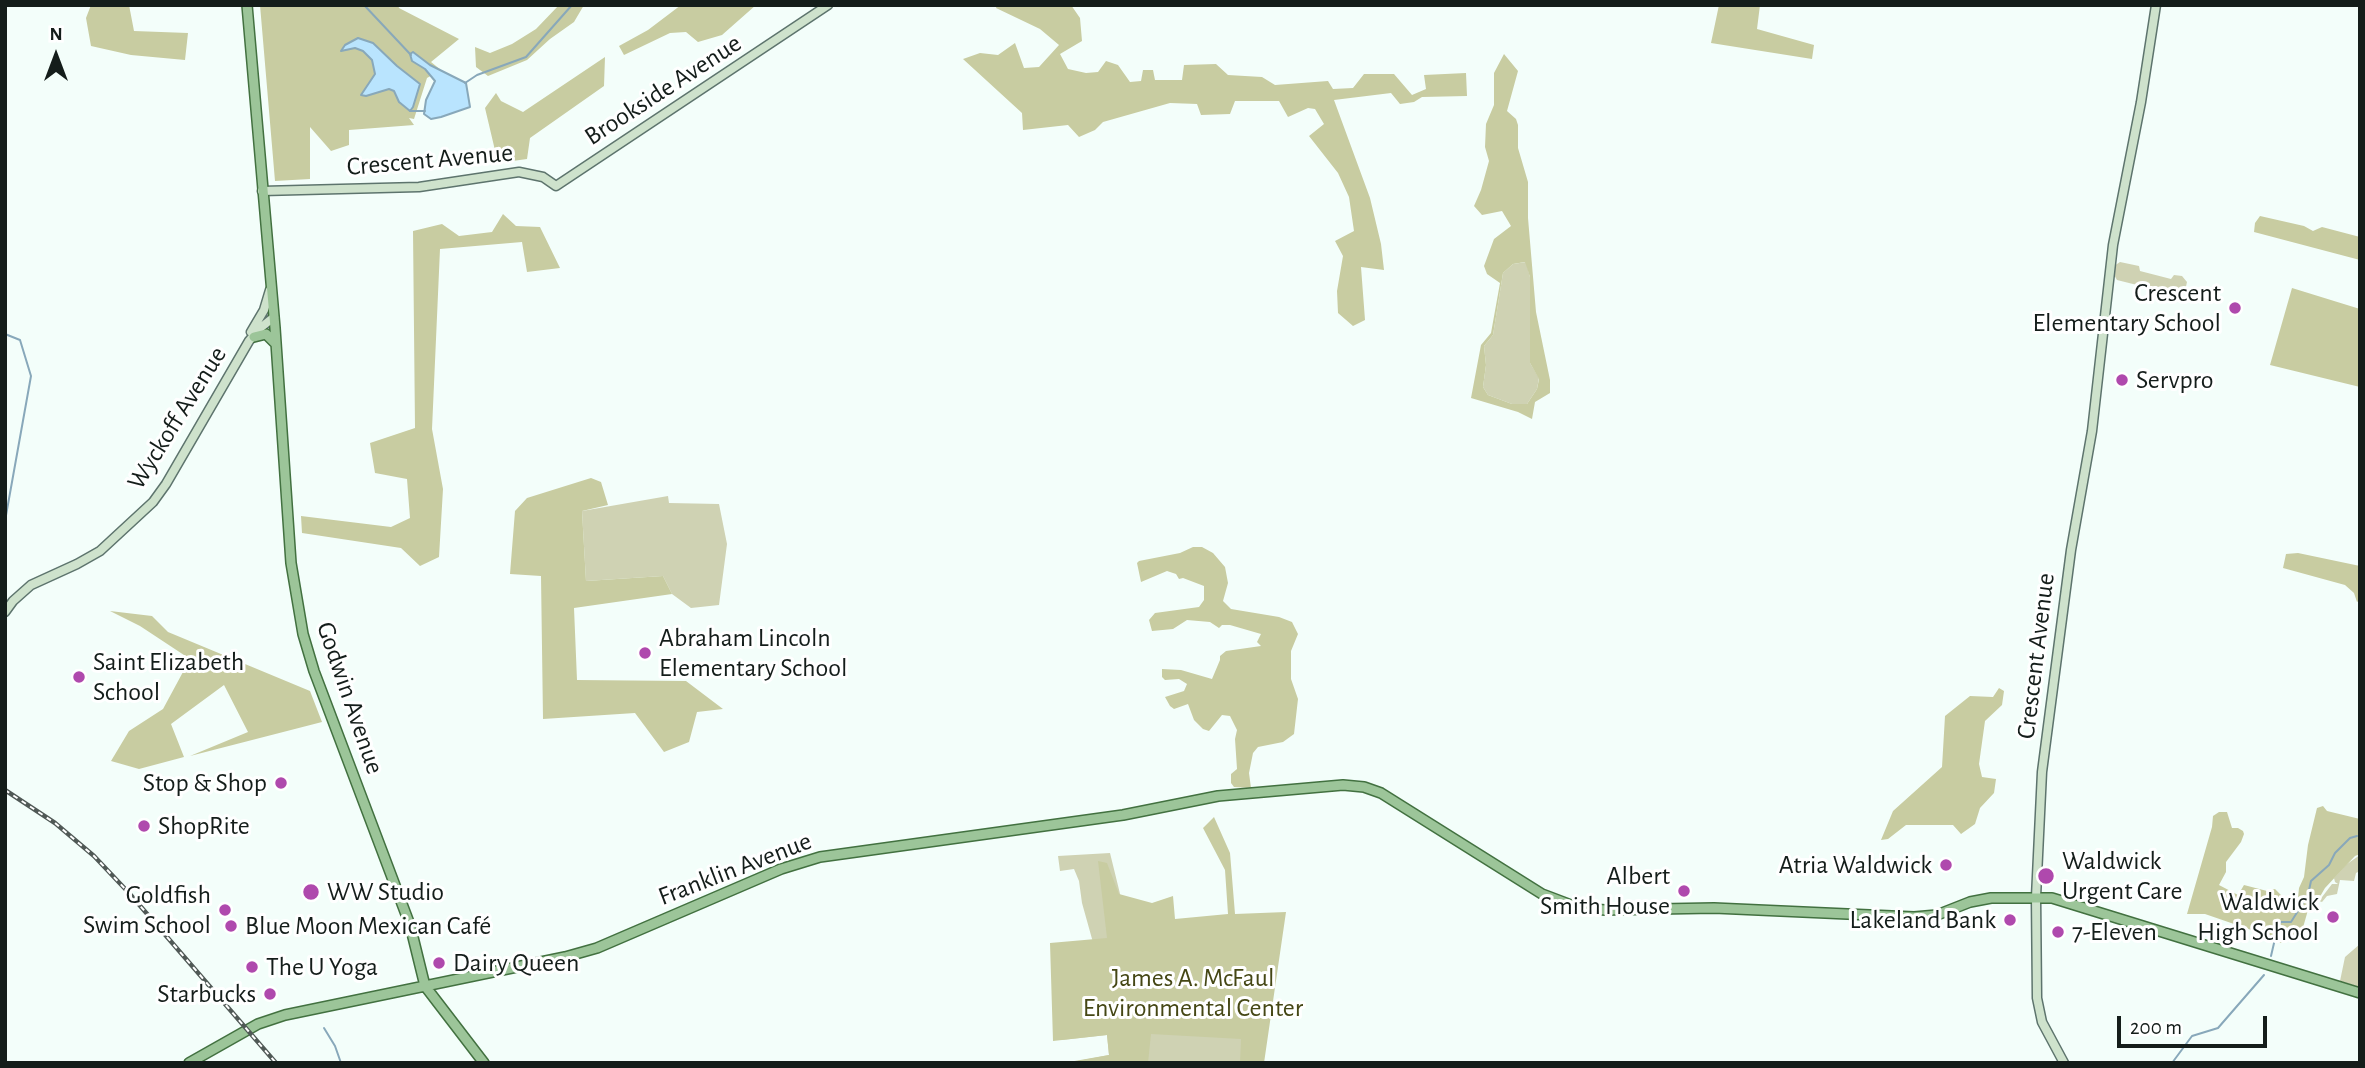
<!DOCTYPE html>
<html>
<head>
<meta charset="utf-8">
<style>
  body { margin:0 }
  #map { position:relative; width:2365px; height:1068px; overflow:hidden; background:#f3fefa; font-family:"Alegreya Sans",sans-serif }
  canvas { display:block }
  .frame { position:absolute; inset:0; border:7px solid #141d1a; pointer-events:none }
  .north { position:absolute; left:21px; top:21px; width:70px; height:70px; -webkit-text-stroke:5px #fff; paint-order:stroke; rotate:0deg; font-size:19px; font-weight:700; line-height:28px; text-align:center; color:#141d1a }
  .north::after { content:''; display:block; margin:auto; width:24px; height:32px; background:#141d1a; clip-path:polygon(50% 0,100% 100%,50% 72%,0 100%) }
  .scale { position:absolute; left:2117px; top:1016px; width:150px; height:32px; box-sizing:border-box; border:4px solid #141d1a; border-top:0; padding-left:9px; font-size:21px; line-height:24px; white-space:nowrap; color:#141d1a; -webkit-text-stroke:5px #fff; paint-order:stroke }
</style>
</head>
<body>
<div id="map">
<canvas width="2365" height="1068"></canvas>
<div class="frame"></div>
<div class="north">N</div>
<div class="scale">200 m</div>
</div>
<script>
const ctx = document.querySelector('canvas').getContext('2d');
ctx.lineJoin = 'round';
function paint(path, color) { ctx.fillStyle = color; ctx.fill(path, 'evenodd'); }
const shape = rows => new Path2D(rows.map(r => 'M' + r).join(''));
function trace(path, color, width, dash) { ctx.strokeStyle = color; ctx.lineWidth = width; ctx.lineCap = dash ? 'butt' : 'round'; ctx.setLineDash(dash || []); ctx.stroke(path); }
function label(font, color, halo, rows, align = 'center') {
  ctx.font = font + ' "Alegreya Sans",sans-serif'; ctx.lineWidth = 6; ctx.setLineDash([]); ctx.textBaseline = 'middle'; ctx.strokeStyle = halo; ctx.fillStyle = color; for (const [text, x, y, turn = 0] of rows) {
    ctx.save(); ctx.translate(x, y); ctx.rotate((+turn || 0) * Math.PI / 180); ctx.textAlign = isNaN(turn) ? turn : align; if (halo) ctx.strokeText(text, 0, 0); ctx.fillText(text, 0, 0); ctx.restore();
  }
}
const green = shape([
  [1526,262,1530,277,1530,363,1539,378,1537,389,1527,404,1512,404,1488,395,1483,387,1486,365,1484,346,1493,335,1503,273,1513,264],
  [2120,262,2139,266,2140,271,2171,279,2174,275,2182,276,2187,282,2185,291,2177,295,2117,280,2113,273,2114,266],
  [668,496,669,503,719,504,727,544,719,605,691,608,672,594,663,576,586,581,582,511],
  [1110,853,1123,906,1173,925,1278,916,1255,1063,1067,1063,1109,1055,1107,1035,1062,1040,1094,946,1082,903,1079,881,1074,869,1060,871,1058,856],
  [2360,855,2360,871,2356,873,2354,881,2340,880,2337,894,2327,896,2322,902,2319,901,2332,884,2338,884,2335,882,2334,878,2347,864],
  [2360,944,2360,987,2340,981,2345,957]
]);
const forest = shape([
  [91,5,129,5,134,31,188,33,185,60,131,55,91,46,86,18],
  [260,5,398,5,399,8,459,39,431,62,441,70,427,78,414,119,409,118,414,125,349,130,349,145,331,151,310,127,310,179,275,181],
  [559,5,584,5,574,22,550,39,527,60,488,76,476,67,475,47,490,53,512,44,536,29],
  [681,5,756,5,722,35,698,42,686,32,670,33,624,55,619,46,648,30],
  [997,5,1071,5,1080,18,1082,41,1060,54,1068,69,1086,73,1098,72,1106,61,1118,65,1130,82,1141,81,1143,70,1153,70,1155,80,1182,80,1184,65,1216,64,1228,75,1262,77,1275,85,1328,81,1333,89,1353,88,1364,74,1394,74,1412,95,1426,89,1424,75,1466,73,1467,96,1422,97,1414,102,1400,104,1391,93,1334,100,1370,198,1381,244,1384,270,1361,267,1365,320,1353,326,1338,313,1337,291,1343,256,1335,241,1354,231,1349,197,1338,173,1309,136,1324,124,1315,109,1308,108,1288,117,1279,101,1235,101,1230,114,1201,115,1197,104,1170,103,1103,122,1095,130,1079,137,1068,125,1023,130,1022,113,963,59,980,53,998,55,1015,43,1024,68,1039,67,1059,45,1040,29,996,8],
  [1719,5,1760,5,1757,29,1814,45,1812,59,1711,43],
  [1504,54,1518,71,1507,111,1516,119,1518,125,1518,148,1528,182,1528,218,1536,312,1550,380,1550,393,1535,402,1532,419,1518,412,1471,398,1481,345,1491,333,1500,283,1487,274,1484,266,1494,239,1511,226,1502,211,1482,215,1474,206,1481,190,1489,161,1485,147,1486,124,1494,105,1494,73],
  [1525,262,1530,277,1530,363,1539,379,1537,389,1527,404,1512,404,1488,395,1483,387,1486,365,1484,346,1493,335,1503,273,1513,264],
  [605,57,604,86,530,138,527,159,498,163,485,108,496,93,501,101,523,112],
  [503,214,516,226,540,227,560,268,527,272,522,242,440,249,432,429,443,489,439,557,420,566,401,548,302,533,301,516,391,527,410,518,407,479,375,473,370,443,415,428,413,231,442,224,459,236,492,232],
  [2260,216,2304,226,2313,231,2322,227,2360,237,2360,260,2254,232,2255,223],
  [2292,288,2360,309,2360,387,2270,365],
  [591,478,601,482,608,505,582,511,586,581,663,576,672,594,574,608,577,680,686,681,723,709,697,712,689,742,664,752,635,713,543,719,541,576,510,574,515,511,527,498],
  [1193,547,1202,547,1213,553,1225,567,1228,583,1223,601,1231,609,1279,617,1292,622,1298,634,1291,651,1291,679,1298,699,1294,734,1283,742,1258,747,1253,753,1249,773,1251,788,1234,787,1231,783,1231,774,1237,769,1235,739,1237,730,1230,716,1222,715,1209,731,1203,729,1194,720,1188,704,1174,709,1170,706,1165,697,1184,691,1187,684,1179,679,1165,680,1162,677,1162,669,1181,670,1212,679,1220,660,1220,656,1226,651,1261,646,1257,642,1261,634,1230,625,1222,625,1219,628,1210,622,1187,620,1173,629,1152,631,1149,620,1155,613,1199,607,1204,600,1204,586,1183,578,1179,579,1176,574,1167,571,1141,582,1137,563,1139,561,1180,553],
  [2298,553,2360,566,2360,600,2357,602,2354,593,2345,585,2283,568,2286,554],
  [110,611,152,616,168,632,310,691,322,722,190,756,248,732,224,685,171,724,184,757,139,769,111,761,129,731,163,709,190,659,140,626],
  [1999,688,2004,691,2002,705,1985,721,1979,764,1982,777,1996,779,1994,793,1980,808,1975,824,1961,834,1953,825,1906,825,1888,839,1881,840,1893,811,1942,767,1945,716,1970,696,1993,697],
  [2323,806,2327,811,2360,819,2360,854,2355,856,2325,888,2318,900,2308,910,2302,931,2288,937,2281,943,2263,934,2205,914,2187,914,2212,827,2213,816,2219,812,2227,812,2232,828,2238,828,2243,831,2244,834,2241,842,2226,862,2226,872,2219,885,2238,895,2244,885,2267,891,2275,889,2287,901,2294,903,2298,898,2299,888,2304,877,2308,845,2317,808],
  [1214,817,1230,853,1235,914,1286,912,1264,1063,1240,1063,1241,1039,1151,1034,1148,1063,1063,1063,1109,1055,1107,1035,1053,1041,1050,943,1107,938,1098,861,1107,863,1119,894,1152,903,1173,896,1175,919,1228,914,1225,870,1203,828]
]);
const water = shape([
  [358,38,373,43,397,66,420,84,413,107,410,111,399,102,394,91,389,89,366,96,361,95,375,74,372,60,363,51,355,48,341,51,345,45,358,38],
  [413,52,430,65,466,83,470,107,441,117,431,119,424,114,426,100,435,81,425,69,412,61,410,54,413,52]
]);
const stream = shape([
  [364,5,411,55],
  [465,83,477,75,526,57,572,5],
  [410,111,425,111],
  [5,334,20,340,31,376,5,521],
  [2271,956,2278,926,2281,922,2291,922,2308,895,2311,881,2329,865,2335,853,2350,838,2357,836],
  [324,1028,335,1046,341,1063],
  [2172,1063,2192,1036,2218,1028,2264,975]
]);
const secondary = shape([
  [262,191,419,187,519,172,543,177,556,186,828,5],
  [251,332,264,310,270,290],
  [5,612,13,601,31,585,77,564,100,551,153,502,166,484,249,341,259,329,274,317],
  [2064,1063,2042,1022,2037,998,2036,897,2042,772,2071,550,2092,431,2113,245,2141,102,2156,5]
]);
const primary = shape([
  [247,5,275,328,291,563,303,634,314,671,410,925,425,986,484,1063],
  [254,337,266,334,275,343],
  [189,1063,258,1024,285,1015,565,957,597,948,781,869,820,857,1123,815,1218,796,1343,785,1364,787,1381,793,1542,894,1579,908,1605,910,1714,908,1914,917,1937,915,1970,902,1991,898,2052,898,2360,993]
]);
const rail = shape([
  [5,790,55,823,94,856,129,893,276,1063]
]);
const markers = [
  [2235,308,7,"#af49ad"],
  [2122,380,7,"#af49ad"],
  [645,653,7,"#af49ad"],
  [79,677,7,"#af49ad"],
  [281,783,7,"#af49ad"],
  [144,826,7,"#af49ad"],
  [1946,865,7,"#af49ad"],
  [2046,876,9,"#af49ad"],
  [1684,891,7,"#af49ad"],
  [311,892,9,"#af49ad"],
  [225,910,7,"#af49ad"],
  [2333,917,7,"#af49ad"],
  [2010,920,7,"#af49ad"],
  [231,926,7,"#af49ad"],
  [2058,932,7,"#af49ad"],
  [439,963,7,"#af49ad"],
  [252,967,7,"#af49ad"],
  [270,994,7,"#af49ad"]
];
const streetNames = [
  ["Brookside Avenue",663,90,-33],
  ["Crescent Avenue",430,160,-5],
  ["Wyckoff Avenue",177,418,-58],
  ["Crescent Avenue",2036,656,-83],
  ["Godwin Avenue",350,698,71],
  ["Franklin Avenue",735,869,-21]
];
const poiNames = [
  ["Crescent",2221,293,"right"],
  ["Elementary School",2221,323,"right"],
  ["Servpro",2136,380],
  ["Abraham Lincoln",659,638],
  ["Elementary School",659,668],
  ["Saint Elizabeth",93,662],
  ["School",93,692],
  ["Stop & Shop",267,783,"right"],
  ["ShopRite",158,826],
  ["Waldwick",2062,861],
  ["Urgent Care",2062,891],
  ["Atria Waldwick",1932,865,"right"],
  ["Albert",1670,876,"right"],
  ["Smith House",1670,906,"right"],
  ["WW Studio",327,892],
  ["Goldfish",211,895,"right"],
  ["Swim School",211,925,"right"],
  ["Waldwick",2319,902,"right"],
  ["High School",2319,932,"right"],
  ["Lakeland Bank",1996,920,"right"],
  ["Blue Moon Mexican Café",245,926],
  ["7-Eleven",2072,932],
  ["Dairy Queen",453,963],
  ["The U Yoga",266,967],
  ["Starbucks",256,994,"right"]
];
const parkNames = [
  ["James A. McFaul",1193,978],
  ["Environmental Center",1193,1008]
];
paint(green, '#cfd2b3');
paint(forest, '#c8cca1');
paint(water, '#b9e4fe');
trace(water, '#88a8ba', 2);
trace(stream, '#88a8ba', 2);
trace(secondary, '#5d746d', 11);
trace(primary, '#427140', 12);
trace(secondary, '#cee2cc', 8);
trace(primary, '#9cc599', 9);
trace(rail, '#505956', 4.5);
trace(rail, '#fff', 2, [5]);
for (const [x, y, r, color] of markers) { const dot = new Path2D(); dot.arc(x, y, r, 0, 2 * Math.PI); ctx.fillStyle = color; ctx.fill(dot); trace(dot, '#fff', 2.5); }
label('26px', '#141d1a', '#fff', streetNames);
label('26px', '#141d1a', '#fff', poiNames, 'left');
label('26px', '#454715', '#fff', parkNames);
</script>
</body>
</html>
